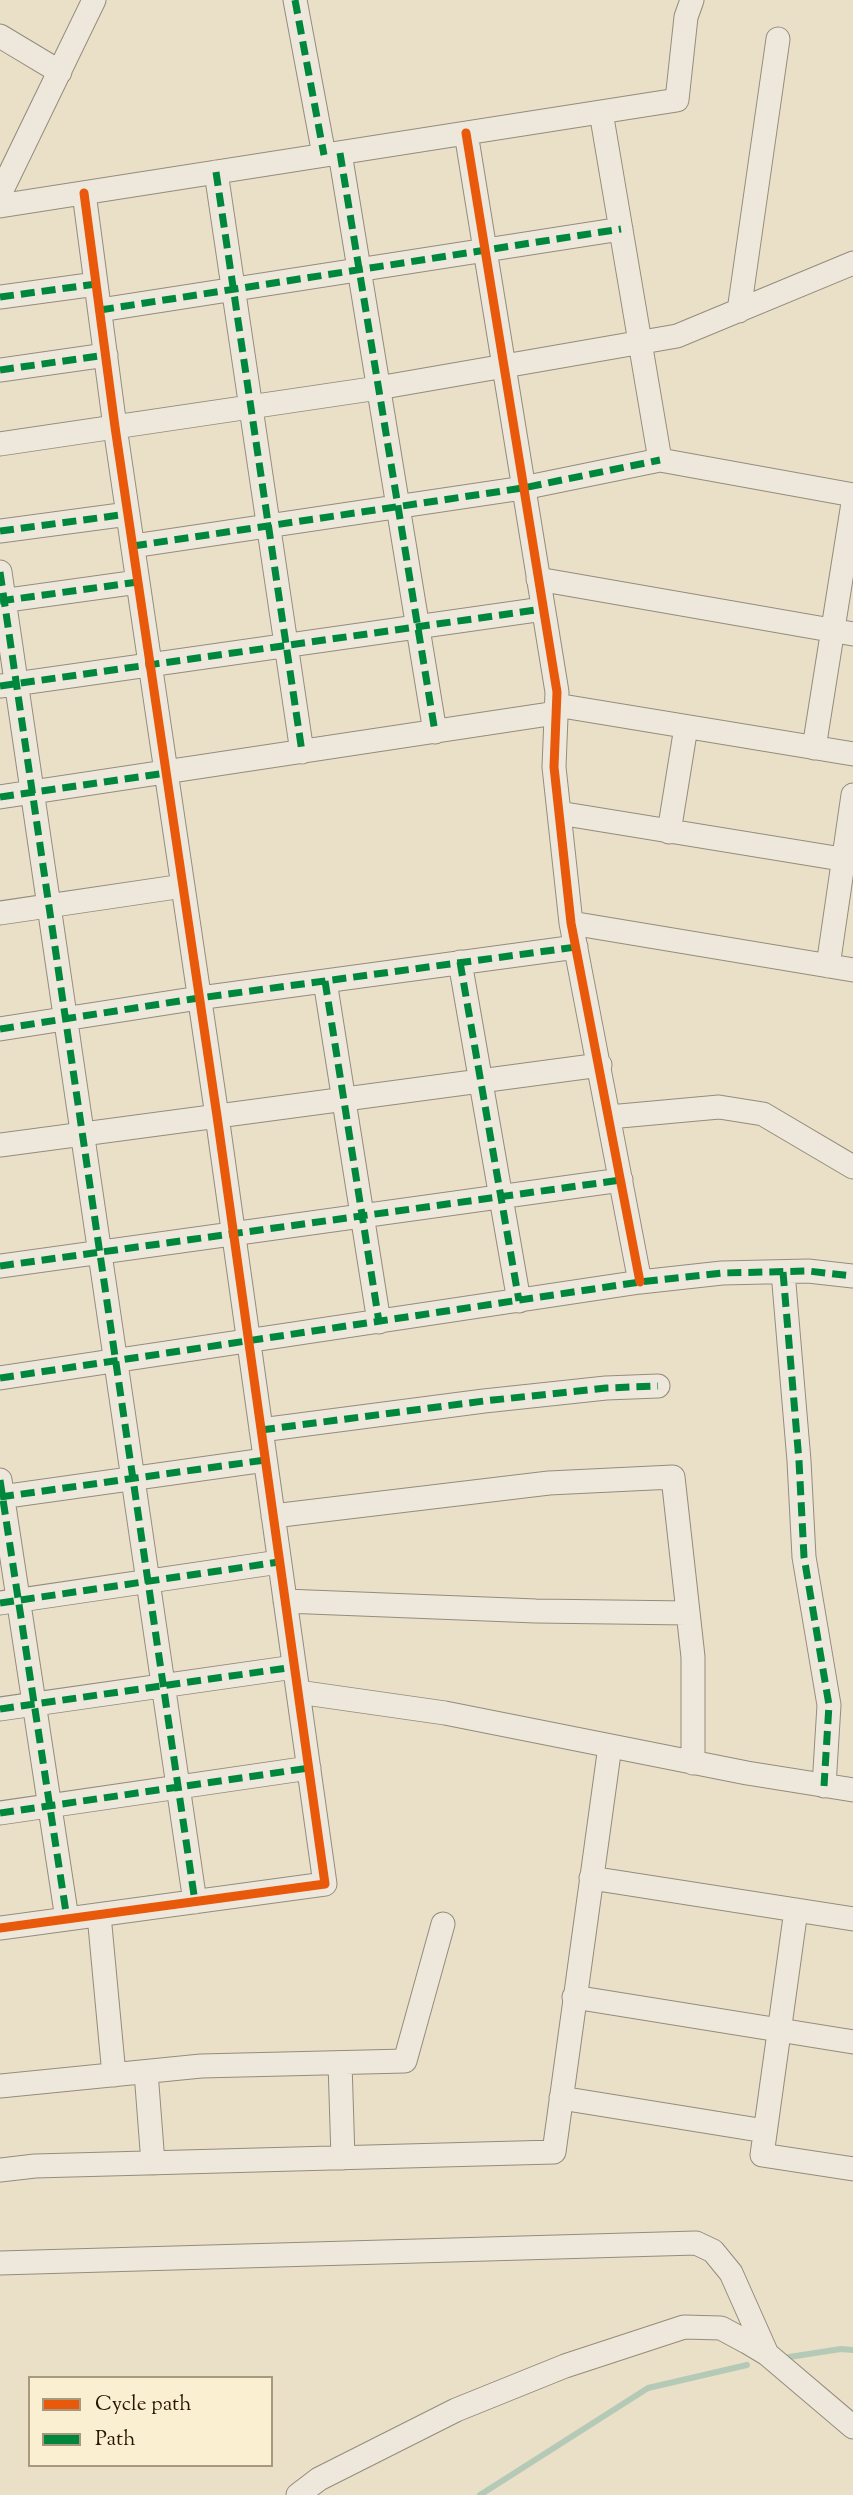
<!DOCTYPE html>
<html>
<head>
<meta charset="utf-8">
<style>
  body { margin:0 }
  #map { position:relative; width:853px; height:2495px; overflow:hidden; background:#eae0c7; font-family:"Sorts Mill Goudy",serif }
  canvas { display:block }
  .legend { position:absolute; left:28px; top:2376px; width:245px; height:91px; box-sizing:border-box; background:#fbefd1; border:2px solid #a7987e; margin:0; padding:9px 12px; list-style:none; font-size:21px; color:#291502 }
  .legend li { display:flex; align-items:center; gap:14px; height:35px }
  .legend b { width:35px; border:2px solid #a7987e }
</style>
</head>
<body>
<div id="map">
<canvas width="853" height="2495"></canvas>
<ul class="legend">
<li><b style="height:9px;background:#e8590c"></b>Cycle path</li>
<li><b style="height:9px;background:#00873e"></b>Path</li>
</ul>
</div>
<script>
const ctx = document.querySelector('canvas').getContext('2d');
ctx.lineJoin = 'round';
const shape = rows => new Path2D(rows.map(r => 'M' + r).join(''));
function trace(path, color, width, dash) { ctx.strokeStyle = color; ctx.lineWidth = width; ctx.lineCap = dash ? 'butt' : 'round'; ctx.setLineDash(dash || []); ctx.stroke(path); }
const stream = shape([
  [789,2357,841,2349,853,2350],
  [480,2495,648,2388,747,2365]
]);
const minor = shape([
  [295,0,324,155],
  [0,36,60,72],
  [601,112,660,460,853,495],
  [466,133,557,692,554,767,571,923,640,1282],
  [340,153,435,732],
  [216,172,302,752],
  [0,194,94,0],
  [0,206,677,100,686,17,692,0],
  [0,297,96,284],
  [100,310,621,229],
  [739,311,778,39],
  [0,370,106,355],
  [0,444,378,388,677,336,853,263],
  [0,531,128,514],
  [133,546,523,488,660,460],
  [0,572,195,1902],
  [538,579,853,634],
  [0,601,138,582],
  [0,686,543,609],
  [556,705,853,754],
  [814,748,853,503],
  [0,797,556,713],
  [559,813,853,861],
  [669,832,686,727],
  [0,913,183,886],
  [571,923,853,970],
  [460,962,519,1301],
  [828,966,853,795],
  [325,981,379,1322],
  [0,1029,199,998,576,947],
  [609,1117,719,1107,763,1114,853,1167],
  [0,1145,600,1065],
  [0,1266,621,1180],
  [783,1272,799,1461,804,1557,829,1705,824,1786],
  [0,1378,640,1282,722,1273,808,1271,853,1276],
  [261,1430,484,1401,606,1388,658,1386],
  [0,1480,67,1919],
  [0,1497,265,1460],
  [273,1516,549,1483,673,1477,693,1657,693,1763],
  [285,1601,536,1611,688,1613],
  [0,1603,279,1562],
  [298,1692,445,1713,747,1773,853,1790],
  [0,1709,294,1667],
  [0,1813,309,1768],
  [591,1878,853,1919],
  [796,1910,762,2155,853,2169],
  [99,1915,114,2075],
  [0,1928,325,1884,217,1116,115,427,84,193],
  [574,1997,853,2042],
  [340,2063,343,2158],
  [146,2072,153,2163],
  [0,2086,201,2066,405,2061,443,1924],
  [561,2098,765,2131],
  [0,2170,35,2166,554,2152,610,1746],
  [0,2263,696,2243,713,2251,731,2273,767,2354],
  [298,2495,319,2479,456,2410,565,2366,684,2327,721,2328,747,2342,767,2354,853,2427]
]);
const quiet = shape([
  [295,0,324,155],
  [340,153,435,732],
  [216,172,302,752],
  [0,297,96,284],
  [100,310,621,229],
  [0,370,106,355],
  [0,531,128,514],
  [133,546,523,488,660,460],
  [0,572,195,1902],
  [0,601,138,582],
  [0,686,543,609],
  [0,797,166,773],
  [460,962,519,1301],
  [325,981,379,1322],
  [0,1029,199,998,576,947],
  [0,1266,621,1180],
  [783,1272,799,1461,804,1557,829,1705,824,1786],
  [0,1378,640,1282,722,1273,808,1271,853,1276],
  [261,1430,484,1401,606,1388,658,1386],
  [0,1480,67,1919],
  [0,1497,265,1460],
  [0,1603,279,1562],
  [0,1709,294,1667],
  [0,1813,309,1768]
]);
const cycleway = shape([
  [466,133,557,692,554,767,571,923,640,1282],
  [0,1928,325,1884,217,1116,115,427,84,193]
]);
trace(stream, '#b5cab6', 6);
trace(minor, '#948c7c', 25);
trace(minor, '#ede8db', 23);
trace(quiet, '#00873e', 7, [14, 7]);
trace(cycleway, '#e8590c', 9);
</script>
</body>
</html>
